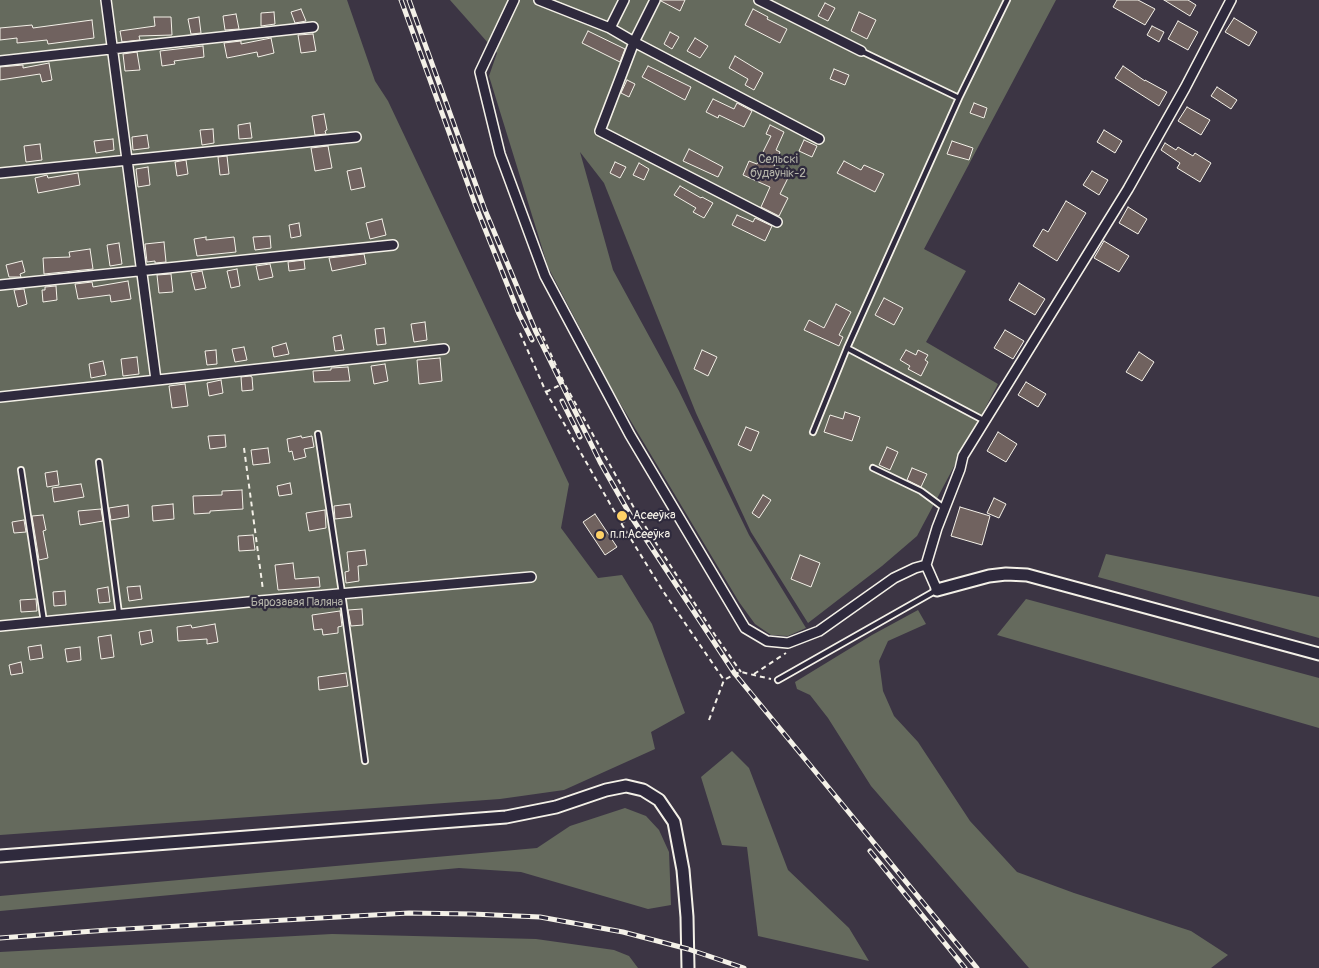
<!DOCTYPE html>
<html>
<head>
<meta charset="utf-8">
<style>
  body { margin:0 }
  canvas { display:block; background:#3c3544 }
</style>
</head>
<body>
<canvas width="1319" height="968"></canvas>
<script>
const ctx = document.querySelector('canvas').getContext('2d');
ctx.lineJoin = 'round';
function paint(path, color) { ctx.fillStyle = color; ctx.fill(path, 'evenodd'); }
const shape = rows => new Path2D(rows.map(r => 'M' + r).join(''));
function trace(path, color, width, dash) { ctx.strokeStyle = color; ctx.lineWidth = width; ctx.lineCap = dash ? 'butt' : 'round'; ctx.setLineDash(dash || []); ctx.stroke(path); }
function label(font, color, halo, rows, align = 'center') {
  ctx.font = font + ' Pangolin,sans-serif'; ctx.lineWidth = 4.5; ctx.setLineDash([]); ctx.textBaseline = 'middle'; ctx.strokeStyle = halo; ctx.fillStyle = color; for (const [text, x, y, turn = 0] of rows) {
    ctx.save(); ctx.translate(x, y); ctx.rotate((+turn || 0) * Math.PI / 180); ctx.textAlign = isNaN(turn) ? turn : align; if (halo) ctx.strokeText(text, 0, 0); ctx.fillText(text, 0, 0); ctx.restore();
  }
}
const green = shape([
  [0,0,347,0,375,81,388,101,569,484,561,528,598,578,622,575,652,624,685,713,651,732,655,749,564,790,500,799,0,835],
  [450,0,1056,0,924,249,966,271,926,342,998,384,917,536,882,566,808,623,751,532,696,413,604,183,580,152,613,270,679,391,749,535,806,628,788,636,771,635,755,624,739,602,614,393,548,267,489,76,497,53],
  [1106,554,1319,597,1319,638,1098,577],
  [1026,599,1319,678,1319,728,997,635],
  [918,610,926,624,888,641,879,661,883,691,894,716,918,742,970,821,1017,872,1074,893,1191,931,1228,955,1211,968,1029,968,871,786,828,718,810,695,797,689,795,682,872,635],
  [732,751,749,768,788,870,849,928,869,961,758,936,747,847,722,845,701,777],
  [625,808,646,816,659,830,669,852,671,905,648,909,521,872,459,868,0,911,0,896,537,848,570,826],
  [332,934,536,939,614,950,629,956,638,968,0,968,0,952]
]);
const building = shape([
  [661,0,685,0,680,11,661,1,661,0],
  [1117,0,1138,0,1155,9,1145,25,1113,7,1117,0],
  [1164,0,1188,0,1196,5,1190,16,1164,0],
  [825,3,835,8,828,21,818,16,825,3],
  [301,9,306,21,295,23,291,12,301,9],
  [753,9,768,17,767,19,787,29,780,43,745,25,753,9],
  [274,12,275,24,261,26,261,13,274,12],
  [859,12,876,20,867,39,851,31,859,12],
  [236,14,239,29,225,30,223,16,236,14],
  [154,17,171,17,172,35,139,36,140,40,122,42,120,31,155,26,154,17],
  [199,17,201,33,191,34,188,19,199,17],
  [1234,18,1257,32,1249,46,1225,32,1234,18],
  [92,20,94,38,48,44,47,40,17,43,17,38,0,40,0,28,32,25,33,28,92,20],
  [1178,21,1198,32,1188,50,1168,39,1178,21],
  [1152,26,1164,32,1159,42,1147,35,1152,26],
  [588,31,625,49,620,62,582,43,588,31],
  [670,32,679,37,672,49,664,44,670,32],
  [313,34,316,51,301,53,298,35,313,34],
  [271,38,274,53,258,57,257,52,227,58,224,43,241,41,241,44,271,38],
  [695,38,708,46,700,58,687,51,695,38],
  [203,46,204,57,174,61,175,64,162,66,160,51,203,46],
  [137,52,140,70,125,71,123,54,137,52],
  [735,56,763,73,754,90,745,85,748,79,729,68,735,56],
  [49,63,52,80,42,82,40,74,0,80,0,67,23,65,23,68,49,63],
  [648,66,691,87,685,100,642,77,648,66],
  [1123,66,1145,81,1145,80,1167,92,1159,106,1115,78,1123,66],
  [834,69,849,75,845,85,830,79,834,69],
  [627,80,635,84,629,97,621,93,627,80],
  [1217,87,1237,100,1231,109,1211,96,1217,87],
  [713,99,734,109,737,103,752,111,744,127,719,115,718,118,706,112,713,99],
  [974,103,987,108,984,118,970,113,974,103],
  [1187,107,1210,120,1201,135,1178,121,1187,107],
  [324,114,327,130,325,131,326,134,315,135,312,116,324,114],
  [250,123,252,138,239,139,238,125,250,123],
  [770,125,784,132,776,150,780,152,774,166,790,174,780,194,788,198,779,216,761,207,770,187,743,175,749,161,757,164,771,136,766,134,770,125],
  [213,129,214,143,202,145,200,130,213,129],
  [1104,130,1122,141,1115,153,1097,142,1104,130],
  [147,135,149,148,133,150,132,137,147,135],
  [113,139,114,150,96,153,94,141,113,139],
  [804,140,817,146,812,157,799,151,804,140],
  [952,141,973,148,969,160,947,154,952,141],
  [1165,143,1176,150,1178,147,1193,156,1195,153,1211,163,1200,182,1177,168,1180,163,1161,150,1165,143],
  [40,144,42,160,26,162,24,146,40,144],
  [328,146,332,168,315,171,311,148,328,146],
  [689,149,723,167,718,177,683,161,689,149],
  [227,156,229,174,220,175,218,157,227,156],
  [186,160,188,174,177,176,175,162,186,160],
  [844,161,861,170,864,165,884,174,875,192,837,173,844,161],
  [615,162,626,167,620,178,610,173,615,162],
  [639,163,649,169,644,180,633,175,639,163],
  [148,167,150,185,138,187,136,169,148,167],
  [361,168,365,187,351,190,347,171,361,168],
  [1092,171,1108,180,1099,195,1083,185,1092,171],
  [78,173,80,185,38,193,35,178,47,175,48,178,78,173],
  [680,186,701,198,702,197,713,203,704,218,693,212,696,208,674,195,680,186],
  [1066,201,1086,213,1057,261,1033,246,1043,229,1048,232,1066,201],
  [1128,207,1147,219,1138,234,1119,223,1128,207],
  [737,215,753,222,755,218,772,226,765,241,732,225,737,215],
  [382,219,386,235,370,239,366,223,382,219],
  [299,223,301,236,291,238,289,225,299,223],
  [270,236,271,248,255,250,253,237,270,236],
  [206,237,206,240,234,237,236,252,197,256,194,239,206,237],
  [1104,241,1129,256,1119,272,1094,258,1104,241],
  [164,242,166,262,155,263,155,261,147,262,145,244,164,242],
  [119,243,122,264,110,266,107,245,119,243],
  [90,249,93,269,44,274,43,258,70,257,69,252,90,249],
  [364,254,366,264,332,271,329,258,364,254],
  [304,260,305,269,289,271,288,262,304,260],
  [22,261,25,272,20,274,21,277,9,277,6,265,22,261],
  [270,264,273,277,259,280,256,266,270,264],
  [237,269,240,286,231,288,227,271,237,269],
  [202,271,206,288,195,290,191,273,202,271],
  [171,274,173,292,159,293,157,275,171,274],
  [128,281,131,299,111,302,110,295,78,299,75,284,92,282,93,287,128,281],
  [1019,283,1045,299,1035,315,1009,300,1019,283],
  [56,286,57,300,43,302,42,290,45,290,45,287,56,286],
  [24,289,27,304,18,307,14,290,24,289],
  [884,298,903,308,894,325,875,315,884,298],
  [836,304,851,312,839,335,843,337,839,346,804,330,809,320,824,328,836,304],
  [425,322,427,340,414,342,411,324,425,322],
  [384,328,386,344,377,345,375,329,384,328],
  [1005,330,1024,341,1013,359,994,348,1005,330],
  [341,335,344,350,335,351,333,337,341,335],
  [286,343,289,354,274,357,272,347,286,343],
  [244,347,247,360,235,362,232,349,244,347],
  [216,350,217,364,207,365,205,351,216,350],
  [702,350,717,357,708,376,694,369,702,350],
  [906,350,916,355,918,350,928,355,925,360,928,362,921,376,908,369,910,366,900,360,906,350],
  [1139,352,1154,362,1142,381,1126,372,1139,352],
  [137,357,139,374,123,376,121,359,137,357],
  [440,358,442,381,419,384,417,360,440,358],
  [103,361,106,375,91,378,89,364,103,361],
  [385,364,388,381,374,384,371,366,385,364],
  [348,367,350,381,314,382,313,371,331,370,331,368,348,367],
  [250,376,252,377,253,390,242,391,241,377,250,376],
  [221,380,223,393,209,396,207,383,221,380],
  [1026,382,1046,394,1038,407,1018,395,1026,382],
  [185,384,188,406,172,408,169,386,185,384],
  [845,412,860,417,852,441,824,432,830,415,843,419,845,412],
  [746,427,759,432,751,451,738,445,746,427],
  [998,432,1017,444,1006,462,987,451,998,432],
  [225,435,226,447,210,449,208,436,225,435],
  [301,436,302,438,312,436,314,447,304,449,306,457,294,460,292,451,289,452,287,439,301,436],
  [887,447,898,452,890,470,879,465,887,447],
  [268,448,270,463,253,465,251,450,268,448],
  [912,468,927,474,921,487,907,480,912,468],
  [57,471,59,485,47,487,45,473,57,471],
  [290,483,292,494,279,496,277,486,290,483],
  [81,484,84,497,54,502,52,488,81,484],
  [242,490,243,509,210,511,210,513,194,514,193,496,222,495,222,491,242,490],
  [763,495,771,500,759,518,752,513,763,495],
  [994,498,1006,504,999,518,987,513,994,498],
  [173,504,174,519,153,521,152,506,173,504],
  [350,504,352,517,335,519,334,506,350,504],
  [128,505,129,517,111,520,109,508,128,505],
  [960,507,990,516,982,545,951,536,960,507],
  [101,509,103,521,80,525,78,511,101,509],
  [325,510,326,528,309,531,306,513,325,510],
  [595,514,617,547,605,555,583,522,595,514],
  [43,515,46,530,43,531,48,558,39,560,32,516,43,515],
  [24,520,26,532,14,533,12,522,24,520],
  [253,535,255,550,239,551,238,536,253,535],
  [365,550,367,565,358,566,359,581,346,583,345,572,349,571,347,552,365,550],
  [800,555,820,563,811,587,791,579,800,555],
  [293,563,295,579,319,577,320,587,278,590,275,565,293,563],
  [140,586,142,599,129,601,127,587,140,586],
  [108,587,110,602,99,603,97,589,108,587],
  [65,591,66,605,54,606,53,592,65,591],
  [36,599,37,611,21,612,20,600,36,599],
  [362,609,363,625,351,626,348,610,362,609],
  [340,611,342,626,338,627,338,633,323,635,322,629,314,630,312,615,340,611],
  [215,624,218,642,207,644,207,639,178,641,177,627,191,625,192,628,215,624],
  [151,630,153,642,141,645,139,632,151,630],
  [111,635,114,657,101,659,98,637,111,635],
  [41,645,43,658,30,660,28,647,41,645],
  [80,647,81,660,67,662,65,649,80,647],
  [21,662,23,673,11,675,9,665,21,662],
  [346,673,348,686,319,690,318,677,346,673]
]);
const path = shape([
  [539,328,564,383,638,515,715,635,741,672],
  [520,333,546,392,621,523,663,591,724,680],
  [546,392,564,383],
  [244,448,263,590],
  [621,523,638,515],
  [754,674,786,653],
  [709,720,724,680,735,674,741,672,771,679]
]);
const service = shape([
  [959,98,1007,0],
  [847,348,959,98,861,51],
  [813,432,847,348,985,421],
  [318,434,342,593,365,761],
  [99,462,119,614],
  [873,468,921,491,944,508],
  [21,470,44,622],
  [778,680,935,591]
]);
const minor = shape([
  [106,0,156,380],
  [514,0,480,72,500,154,545,276,630,435,745,628,767,641,788,643,819,631,894,578,915,568,926,565,937,590],
  [539,0,610,28,634,42,655,0],
  [759,0,861,51],
  [610,28,624,0],
  [0,61,313,27],
  [0,173,356,137],
  [777,222,600,131,634,42,819,139],
  [0,285,393,245],
  [0,397,444,349],
  [926,565,937,528,960,469,963,456,1128,189,1185,88,1231,0],
  [0,626,248,602,531,577]
]);
const tertiary = shape([
  [937,590,989,576,1006,574,1027,575,1319,654],
  [0,856,506,817,556,807,606,790,626,786,643,790,659,800,674,822,683,870,687,917,688,968]
]);
const rail = shape([
  [401,0,475,204,519,314,532,340],
  [409,0,485,210,536,332,600,462,632,518,735,674,977,968],
  [562,401,580,437],
  [870,851,965,968],
  [0,938,108,930,409,913,472,914,540,917,623,932,688,949,744,968]
]);
const markers = [
  [622,516,6,"#ffd166"],
  [600,535,5,"#ffd166"]
];
const parkNames = [
  ["Сельскі",778,160],
  ["будаўнік-2",778,174],
  ["Бярозавая Паляна",297,603]
];
const poiNames = [
  ["Асееўка",633,516],
  ["п.п.Асееўка",610,535]
];
paint(green, '#656a5d');
paint(building, '#70625f');
trace(building, '#f4f1e8', 1);
trace(service, '#f4f1e8', 8);
trace(minor, '#f4f1e8', 12);
trace(tertiary, '#f4f1e8', 15);
trace(path, '#f4f1e8', 2, [5, 4]);
trace(service, '#2f2a3d', 4.5);
trace(minor, '#2f2a3d', 9);
trace(tertiary, '#2f2a3d', 11);
trace(rail, '#f4f1e8', 5);
trace(rail, '#2f2a3d', 3, [9]);
for (const [x, y, r, color] of markers) { const dot = new Path2D(); dot.arc(x, y, r, 0, 2 * Math.PI); ctx.fillStyle = color; ctx.fill(dot); trace(dot, '#2f2a3d', 2); }
label('12px', '#b4b4a9', '#2f2a3d', parkNames);
label('12px', '#f4f1e8', '#2f2a3d', poiNames, 'left');
</script>
</body>
</html>
